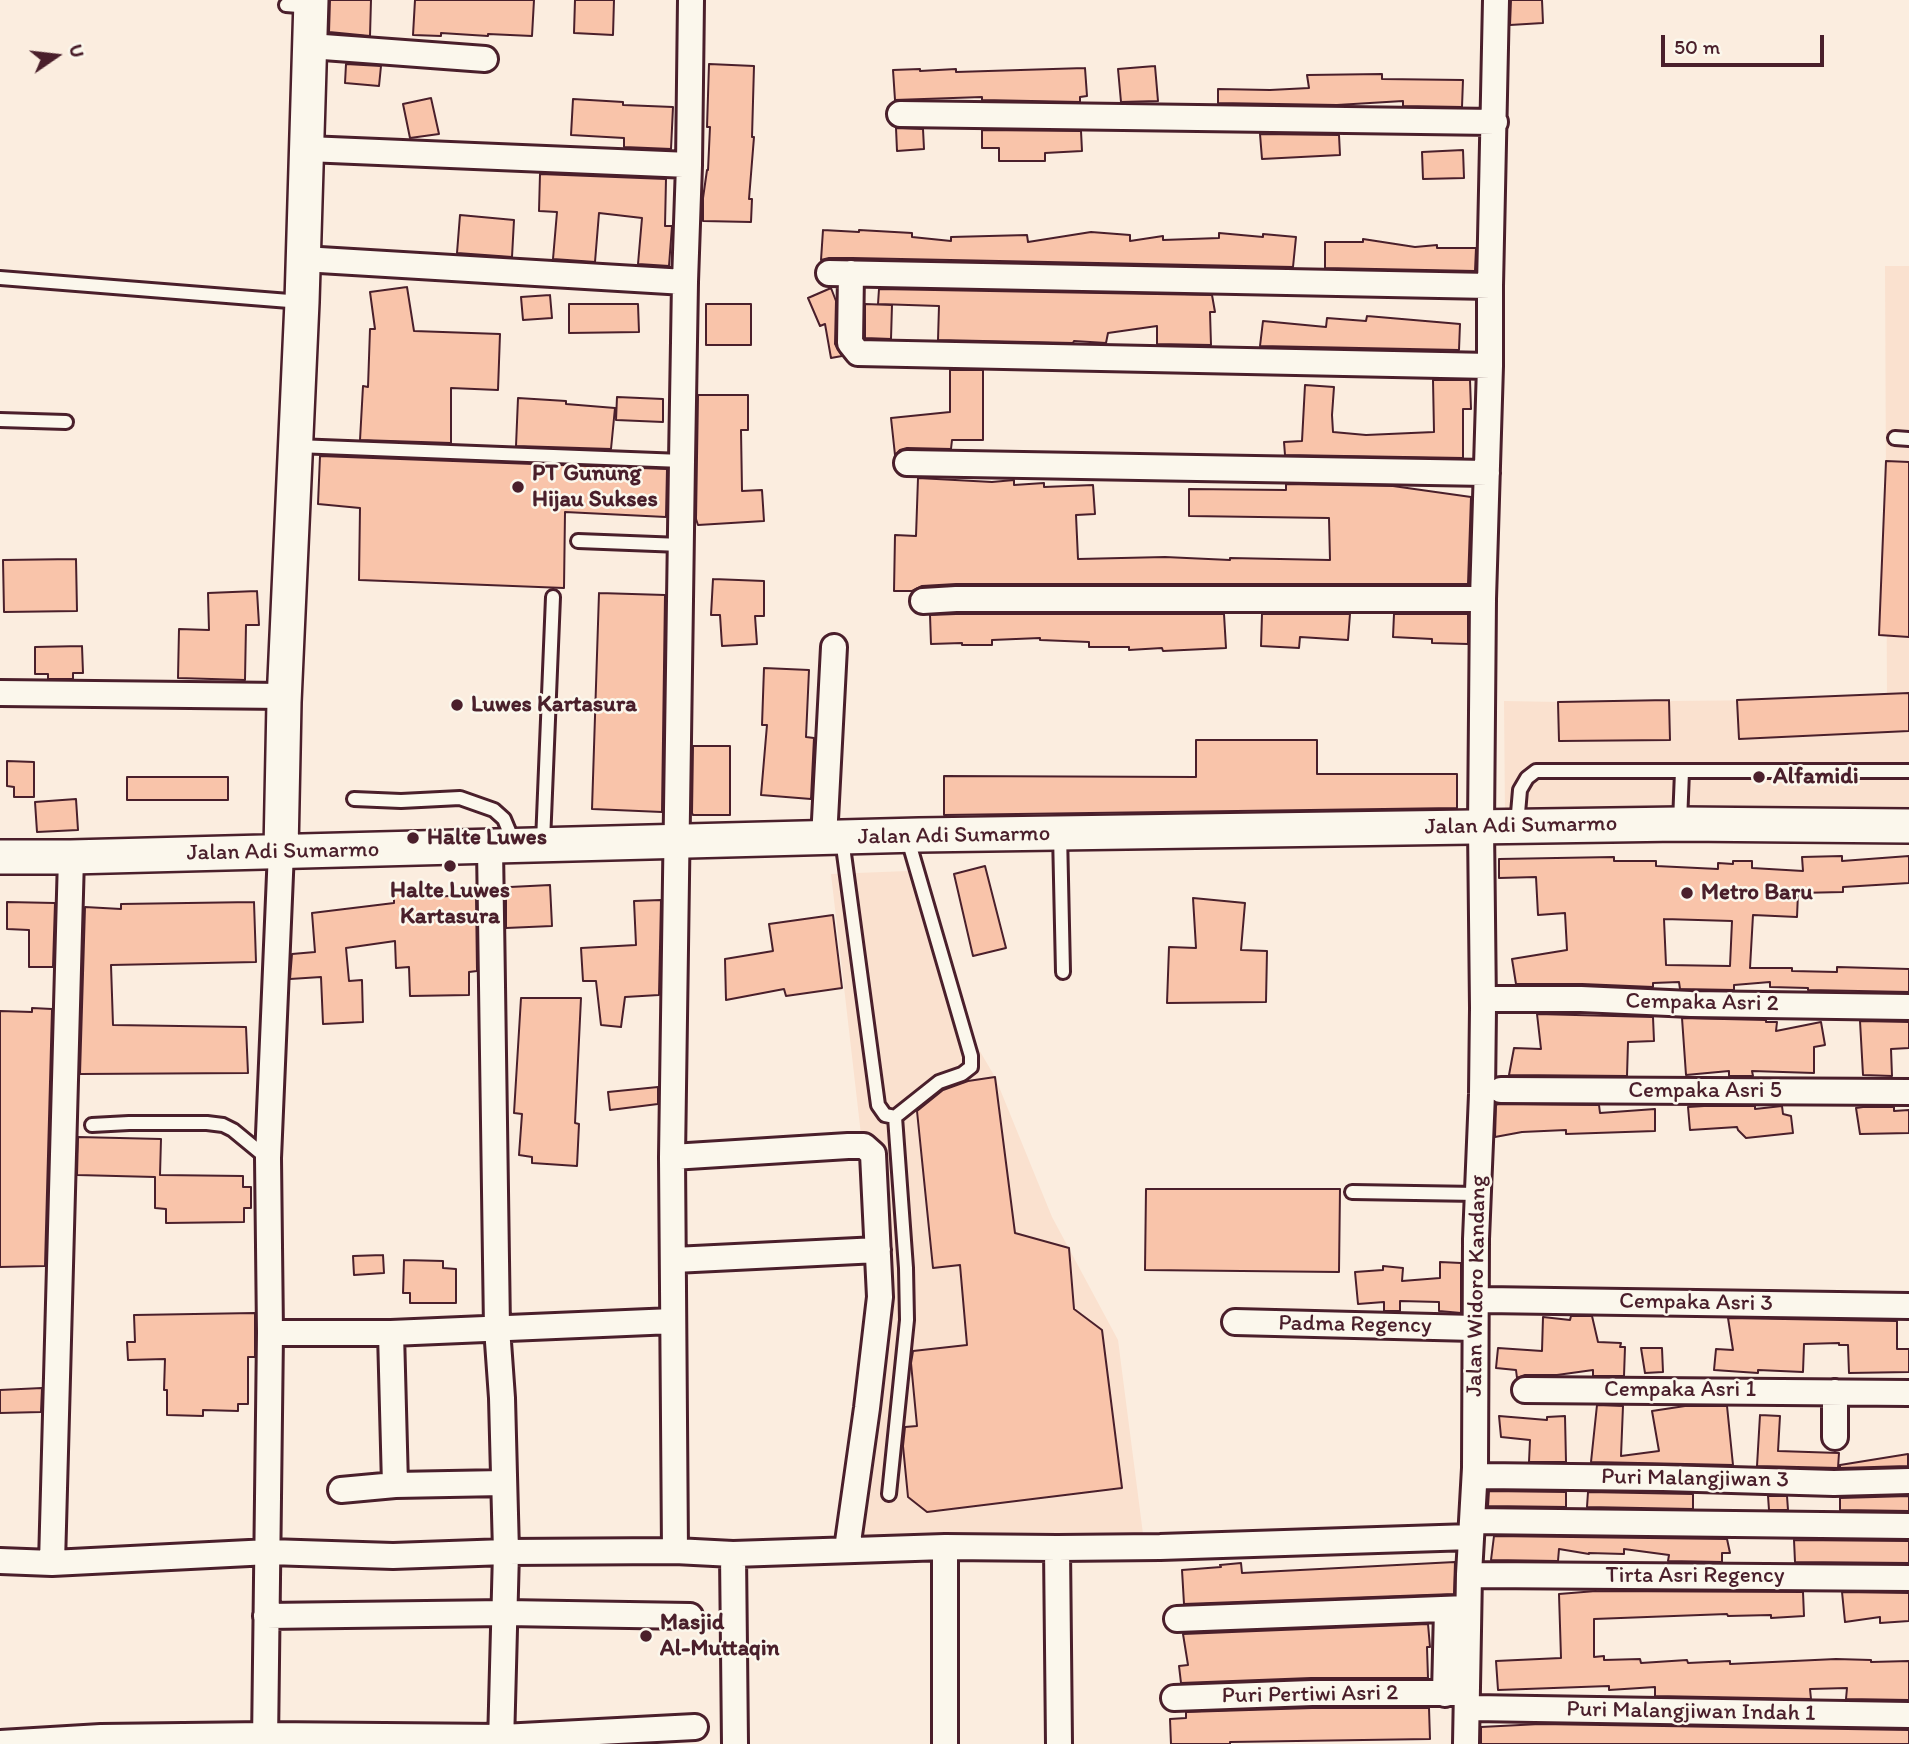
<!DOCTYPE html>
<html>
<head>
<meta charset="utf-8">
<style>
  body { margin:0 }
  #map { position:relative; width:1909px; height:1744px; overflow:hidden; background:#fbeddf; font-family:Itim,sans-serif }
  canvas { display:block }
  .north { position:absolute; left:21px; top:21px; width:70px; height:70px; -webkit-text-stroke:5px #fbf7ec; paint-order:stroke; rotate:76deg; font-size:19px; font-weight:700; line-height:28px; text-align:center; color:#4a1f2b }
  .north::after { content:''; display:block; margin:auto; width:24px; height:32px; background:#4a1f2b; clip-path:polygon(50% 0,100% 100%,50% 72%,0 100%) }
  .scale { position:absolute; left:1661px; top:35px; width:163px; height:32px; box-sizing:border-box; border:4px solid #4a1f2b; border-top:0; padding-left:9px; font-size:21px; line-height:24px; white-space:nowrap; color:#4a1f2b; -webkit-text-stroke:5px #fbf7ec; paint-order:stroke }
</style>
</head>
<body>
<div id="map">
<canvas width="1909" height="1744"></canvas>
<div class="north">U</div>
<div class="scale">50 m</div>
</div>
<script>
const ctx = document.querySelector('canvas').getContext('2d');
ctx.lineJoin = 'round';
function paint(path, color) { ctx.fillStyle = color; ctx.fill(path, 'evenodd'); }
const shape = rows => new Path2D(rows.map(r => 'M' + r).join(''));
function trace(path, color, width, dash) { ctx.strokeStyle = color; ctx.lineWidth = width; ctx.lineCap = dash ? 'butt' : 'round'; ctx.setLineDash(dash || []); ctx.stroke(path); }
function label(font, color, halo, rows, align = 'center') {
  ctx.font = font + ' Itim,sans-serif'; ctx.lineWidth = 5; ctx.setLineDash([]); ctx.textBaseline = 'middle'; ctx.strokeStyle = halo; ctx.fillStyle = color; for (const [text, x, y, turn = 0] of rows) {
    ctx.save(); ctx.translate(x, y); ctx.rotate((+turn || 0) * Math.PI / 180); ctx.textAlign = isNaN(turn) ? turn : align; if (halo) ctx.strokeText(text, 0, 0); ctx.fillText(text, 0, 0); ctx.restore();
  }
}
const built = shape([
  [1885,266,1909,266,1909,814,1505,815,1504,701,1559,702,1887,699],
  [908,871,968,1031,995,1077,1052,1217,1118,1340,1143,1534,854,1551,894,1304,882,1151,863,1152,831,874]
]);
const building = shape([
  [330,0,371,0,370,36,329,32,330,0],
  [415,0,534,0,532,36,488,34,488,36,441,33,441,36,413,35,415,0],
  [575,0,614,0,613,35,574,33,575,0],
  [1511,0,1542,0,1543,23,1510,25,1511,0],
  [346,64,381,66,379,86,345,83,346,64],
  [709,64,754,66,752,137,754,137,749,199,752,199,751,222,703,221,703,198,707,170,708,170,710,127,707,127,709,64],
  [1155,66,1158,101,1121,102,1118,69,1155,66],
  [1085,68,1087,96,1080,97,1080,102,982,100,982,97,895,100,893,70,920,69,920,71,956,69,956,72,1085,68],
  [1382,74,1382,79,1463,80,1462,107,1403,106,1403,101,1337,105,1218,103,1218,89,1270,90,1309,88,1307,75,1382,74],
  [431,98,439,134,410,138,403,104,431,98],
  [573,99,623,102,623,105,673,107,671,149,624,147,624,138,571,135,573,99],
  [896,128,923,129,924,149,897,151,896,128],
  [982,130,1081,131,1082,151,1045,153,1045,161,999,161,999,148,982,148,982,130],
  [1260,134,1339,135,1340,155,1262,159,1260,134],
  [1463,150,1464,178,1423,179,1422,152,1463,150],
  [540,174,666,179,665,226,672,226,669,266,638,264,642,218,599,213,595,262,553,259,557,212,539,211,540,174],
  [460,215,514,220,512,257,457,253,460,215],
  [823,230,859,232,859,230,912,233,912,237,951,241,951,237,1027,235,1028,242,1091,232,1130,235,1130,241,1163,236,1163,240,1219,238,1219,233,1263,237,1263,234,1296,237,1293,267,852,258,829,258,821,260,823,230],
  [1363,239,1415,247,1437,245,1437,248,1476,248,1475,271,1325,268,1325,242,1363,242,1363,239],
  [407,287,414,331,500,334,498,390,451,388,451,443,360,440,363,386,368,387,370,329,375,329,370,292,407,287],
  [831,288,836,301,835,344,842,356,831,358,825,324,820,326,808,298,831,288],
  [879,289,1212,295,1215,312,1210,312,1211,345,1157,344,1157,326,1108,333,1106,343,1074,341,1073,343,938,340,939,306,878,304,879,289],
  [550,295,552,318,523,320,521,297,550,295],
  [569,304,638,304,639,332,569,333,569,304],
  [706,304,751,304,751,345,706,345,706,304],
  [865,304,892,305,891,339,865,338,865,304],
  [1367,316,1460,324,1459,350,1260,346,1263,321,1326,327,1327,318,1366,321,1367,316],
  [950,370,983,370,983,440,952,440,951,449,907,448,900,450,895,455,891,418,950,412,950,370],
  [1433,380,1470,380,1471,409,1463,409,1463,458,1285,455,1284,442,1302,441,1305,385,1334,387,1332,415,1333,432,1366,435,1434,432,1433,380],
  [698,395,748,395,748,430,741,430,742,491,762,490,764,521,698,525,696,519,698,395],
  [617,397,663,399,663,422,616,420,617,397],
  [518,398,566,401,566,404,615,408,611,449,516,446,518,398],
  [320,456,667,469,666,517,565,512,564,588,359,580,360,508,318,504,320,456],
  [1886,461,1909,462,1909,637,1879,635,1886,461],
  [918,478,992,482,1014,480,1014,485,1044,483,1044,487,1093,485,1095,514,1076,515,1078,559,1165,557,1230,560,1230,558,1330,560,1329,518,1189,516,1189,489,1286,490,1286,484,1393,486,1471,497,1468,584,956,584,922,586,912,591,894,591,895,535,916,536,918,478],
  [76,559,77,611,4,612,3,560,76,559],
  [713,579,764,581,764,616,755,616,757,644,722,646,720,615,711,615,713,579],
  [257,591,259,625,246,625,245,680,178,678,179,629,209,630,208,593,257,591],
  [599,593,665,595,662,812,592,809,599,593],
  [956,614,1224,614,1226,648,1163,651,1162,648,1129,650,1129,647,1089,647,1089,642,1040,640,1040,638,992,640,992,645,962,645,962,643,931,644,930,615,956,614],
  [1262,614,1350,614,1348,640,1300,637,1299,648,1261,646,1262,614],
  [1394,614,1468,614,1468,644,1432,643,1432,639,1393,637,1394,614],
  [82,646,83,673,73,673,73,679,48,679,48,674,35,674,35,647,82,646],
  [764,668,809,670,806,737,814,738,811,799,761,795,767,725,762,725,764,668],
  [1909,693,1909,731,1739,739,1737,700,1909,693],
  [1669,700,1670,740,1559,741,1558,702,1669,700],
  [1196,740,1317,740,1317,774,1457,774,1457,808,944,815,944,776,1196,777,1196,740],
  [693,746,730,746,730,815,693,815,692,813,693,746],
  [7,761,34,762,34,797,14,797,14,787,7,786,7,761],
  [127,777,228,777,228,800,127,800,127,777],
  [76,799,78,830,37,832,35,802,76,799],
  [1842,856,1842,861,1909,856,1909,883,1843,887,1843,892,1798,893,1797,917,1753,915,1750,968,1792,968,1792,971,1837,972,1837,967,1909,969,1909,992,1808,990,1808,988,1770,987,1770,982,1734,985,1734,990,1680,989,1679,982,1653,983,1653,987,1582,984,1516,984,1512,959,1567,950,1565,913,1538,915,1536,877,1499,878,1499,859,1614,857,1614,861,1656,861,1656,866,1718,869,1718,863,1733,864,1733,861,1752,861,1752,868,1803,871,1802,857,1842,856],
  [1664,919,1732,921,1730,966,1666,965,1664,919],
  [985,866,1006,948,973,956,954,874,985,866],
  [550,885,552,926,506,928,506,892,510,892,510,887,550,885],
  [422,889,422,898,476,894,477,971,469,972,469,995,410,996,409,967,396,968,395,941,346,948,349,981,362,980,363,1022,323,1024,321,977,290,979,292,954,315,952,312,913,394,903,394,890,422,889],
  [1193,898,1245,903,1241,950,1267,951,1266,1002,1167,1003,1169,947,1196,948,1193,898],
  [661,900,659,995,625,997,621,1027,601,1025,596,981,583,981,581,948,636,945,634,901,661,900],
  [7,902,55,903,53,967,29,967,29,930,7,929,7,902],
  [254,902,256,962,111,965,113,1025,246,1027,248,1073,80,1074,85,907,121,909,121,904,254,902],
  [833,915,842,988,786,996,784,989,726,1000,725,959,773,951,769,924,833,915],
  [521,998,581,998,575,1123,579,1124,577,1166,532,1163,532,1157,519,1155,522,1114,514,1113,521,998],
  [32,1008,52,1009,45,1266,0,1267,0,1011,32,1012,32,1008],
  [1537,1014,1653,1017,1654,1041,1628,1042,1627,1076,1509,1075,1514,1048,1541,1049,1537,1014],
  [1682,1018,1766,1020,1766,1022,1777,1022,1776,1031,1821,1022,1825,1045,1814,1047,1814,1073,1752,1071,1753,1076,1729,1076,1729,1071,1686,1075,1682,1018],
  [1860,1021,1909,1022,1909,1048,1891,1049,1892,1076,1863,1075,1860,1021],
  [995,1077,1015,1233,1069,1248,1074,1309,1102,1330,1122,1488,927,1512,908,1497,903,1446,905,1427,917,1426,911,1363,913,1351,967,1345,960,1265,933,1268,917,1111,943,1090,968,1081,995,1077],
  [658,1087,658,1104,610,1110,608,1092,658,1087],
  [1498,1104,1599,1105,1600,1113,1655,1109,1655,1131,1566,1134,1566,1130,1522,1132,1495,1137,1496,1105,1498,1104],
  [1704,1106,1755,1106,1755,1109,1782,1106,1783,1114,1791,1116,1793,1133,1746,1138,1738,1130,1737,1127,1690,1130,1688,1107,1704,1106],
  [1863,1107,1894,1107,1894,1111,1909,1110,1909,1133,1860,1134,1856,1108,1863,1107],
  [78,1137,161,1139,160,1175,243,1176,243,1187,251,1187,251,1208,244,1208,244,1222,166,1223,166,1209,155,1208,155,1177,77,1175,78,1137],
  [1146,1189,1340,1189,1339,1272,1145,1270,1146,1189],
  [383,1255,384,1273,354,1275,353,1256,383,1255],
  [404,1260,443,1261,443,1268,456,1269,456,1303,410,1303,410,1293,403,1293,404,1260],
  [1440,1262,1461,1263,1461,1313,1439,1311,1439,1302,1400,1301,1400,1311,1384,1311,1384,1302,1358,1304,1355,1272,1383,1270,1383,1266,1403,1268,1402,1281,1440,1278,1440,1262],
  [255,1313,255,1357,248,1357,248,1404,238,1404,238,1411,203,1410,203,1416,167,1415,167,1390,164,1390,165,1359,128,1360,127,1342,135,1342,134,1315,255,1313],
  [1571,1316,1592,1316,1598,1342,1621,1343,1620,1347,1625,1347,1624,1376,1593,1376,1593,1370,1557,1375,1525,1375,1517,1378,1516,1370,1496,1368,1498,1348,1542,1351,1543,1317,1570,1320,1571,1316],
  [1728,1318,1897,1321,1897,1349,1909,1349,1909,1372,1849,1373,1848,1345,1839,1345,1839,1343,1804,1344,1803,1372,1758,1370,1758,1373,1714,1370,1716,1349,1733,1350,1728,1318],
  [1641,1348,1662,1348,1663,1372,1645,1373,1641,1348],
  [42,1388,41,1412,0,1413,0,1390,42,1388],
  [1597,1405,1623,1406,1621,1456,1659,1451,1652,1411,1685,1406,1727,1406,1733,1465,1591,1462,1597,1405],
  [1760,1415,1780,1416,1778,1451,1839,1453,1838,1468,1757,1466,1760,1415],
  [1499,1416,1547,1420,1547,1417,1565,1416,1566,1462,1529,1462,1530,1440,1501,1437,1499,1416],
  [1908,1454,1908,1466,1840,1468,1840,1465,1908,1454],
  [1489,1491,1566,1492,1566,1507,1488,1506,1489,1491],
  [1588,1492,1693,1494,1693,1509,1587,1507,1588,1492],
  [1768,1496,1787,1496,1788,1510,1769,1510,1768,1496],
  [1909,1496,1909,1511,1840,1510,1840,1498,1909,1496],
  [1494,1536,1727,1539,1730,1553,1722,1553,1722,1562,1668,1561,1669,1555,1624,1549,1624,1554,1589,1553,1589,1554,1559,1549,1558,1561,1491,1560,1494,1536],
  [1794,1540,1909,1541,1909,1563,1795,1562,1794,1540],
  [1455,1562,1454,1594,1184,1604,1182,1570,1221,1567,1220,1565,1241,1563,1242,1573,1455,1562],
  [1596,1591,1803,1592,1804,1616,1771,1618,1771,1615,1728,1616,1727,1614,1594,1619,1594,1657,1604,1656,1604,1660,1640,1659,1641,1663,1687,1660,1688,1663,1730,1661,1730,1664,1836,1659,1871,1660,1871,1662,1909,1661,1909,1700,1846,1699,1847,1688,1810,1689,1811,1699,1655,1696,1655,1687,1609,1690,1609,1686,1498,1690,1496,1661,1561,1658,1559,1594,1596,1591],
  [1842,1592,1909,1593,1909,1621,1880,1623,1880,1617,1845,1622,1842,1592],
  [1428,1624,1430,1647,1427,1647,1428,1678,1311,1678,1181,1683,1179,1666,1188,1665,1183,1634,1428,1624],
  [1312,1708,1429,1708,1430,1739,1230,1742,1230,1744,1171,1744,1170,1719,1186,1718,1186,1712,1312,1708],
  [1540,1724,1909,1730,1909,1744,1481,1744,1481,1727,1540,1724]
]);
const lane = shape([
  [286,5,311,7],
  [0,278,302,302],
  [0,420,66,422],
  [1895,438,1909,439],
  [296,446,682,461],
  [578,541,681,545],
  [354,799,401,801,460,798,494,810,504,819,514,843],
  [1680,823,1682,771],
  [1517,825,1520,790,1527,778,1536,771,1909,771],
  [1060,833,1063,972],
  [842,839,878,1105,885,1115,895,1117,906,1268,907,1320,889,1494],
  [543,842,553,597],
  [895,1117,939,1082,962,1074,971,1067,971,1056,907,836],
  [92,1125,129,1123,207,1123,223,1125,233,1130,267,1158],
  [1352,1192,1478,1194]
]);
const street = shape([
  [310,46,485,59],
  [900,114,1495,122],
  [307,149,689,165],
  [303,259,685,282],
  [829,273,1490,286],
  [851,273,850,343,858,353,1490,366],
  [907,463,1487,473],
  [923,601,956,599,1483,599],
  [0,693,284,696],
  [824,839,834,647],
  [490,848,497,1328,502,1398,506,1552,501,1744],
  [1496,999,1581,999,1691,1004,1909,1007],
  [1501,1090,1909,1092],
  [672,1157,848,1146,864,1146,873,1154,880,1297,867,1408,847,1549],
  [674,1260,878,1250],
  [1484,1300,1909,1306],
  [1235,1322,1474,1328],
  [270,1333,391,1333,673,1321],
  [391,1333,395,1485],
  [1525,1390,1909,1393],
  [1835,1392,1835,1437],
  [1481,1476,1663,1478,1834,1483,1909,1481],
  [341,1490,395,1485,503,1483],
  [1472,1521,1909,1526],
  [945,1547,945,1744],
  [1057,1548,1059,1744],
  [675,1551,672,1157,682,461,685,282,689,165,691,0],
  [733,1554,735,1744],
  [0,1561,52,1563,269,1552,393,1556,506,1552,675,1551,733,1554,945,1547,1057,1548,1160,1547,1471,1537],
  [52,1563,71,857],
  [1480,1575,1909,1578],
  [266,1616,506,1613,690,1616],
  [1177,1619,1468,1608],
  [1445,1694,1447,1609],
  [1174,1698,1312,1693,1466,1693],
  [1473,1708,1909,1715],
  [0,1743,101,1737,266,1735,502,1737,695,1727],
  [265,1744,270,1333,268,1158,281,851],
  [1466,1744,1469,1574,1475,1468,1476,1239,1482,1094,1483,1008,1481,827,1483,599,1490,366,1490,286,1496,0]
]);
const secondary = shape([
  [281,851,284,702,302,302,311,0],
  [0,857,71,857,919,835,1680,824,1909,826]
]);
const markers = [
  [518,487,7,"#4a1f2b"],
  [457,705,7,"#4a1f2b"],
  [1759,777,7,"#4a1f2b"],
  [413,838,7,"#4a1f2b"],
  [450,866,7,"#4a1f2b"],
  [1687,893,7,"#4a1f2b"],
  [646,1636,7,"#4a1f2b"]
];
const poiNames = [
  ["PT Gunung",532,474],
  ["Hijau Sukses",532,500],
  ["Luwes Kartasura",471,705],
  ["Alfamidi",1773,777],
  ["Halte Luwes",427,838],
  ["Halte Luwes",450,891,"center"],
  ["Kartasura",450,917,"center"],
  ["Metro Baru",1701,893],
  ["Masjid",660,1623],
  ["Al-Muttaqin",660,1649]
];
const streetNames = [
  ["Jalan Adi Sumarmo",1521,826,-1],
  ["Jalan Adi Sumarmo",954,836,-1],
  ["Jalan Adi Sumarmo",283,852,-1],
  ["Cempaka Asri 2",1702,1003,1],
  ["Cempaka Asri 5",1705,1091],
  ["Jalan Widoro Kandang",1477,1286,-89],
  ["Cempaka Asri 3",1696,1303,1],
  ["Padma Regency",1355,1325,1],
  ["Cempaka Asri 1",1680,1390],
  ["Puri Malangjiwan 3",1695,1479,1],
  ["Tirta Asri Regency",1695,1576],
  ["Puri Pertiwi Asri 2",1310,1695,-1],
  ["Puri Malangjiwan Indah 1",1691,1712,1]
];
paint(built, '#fae1cf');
paint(building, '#f9c4aa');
trace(building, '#4a1f2b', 2);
trace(lane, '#4a1f2b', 18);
trace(street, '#4a1f2b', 30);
trace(secondary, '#4a1f2b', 38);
trace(lane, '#fbf7ec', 12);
trace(street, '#fbf7ec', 24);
trace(secondary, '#fbf7ec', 33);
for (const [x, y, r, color] of markers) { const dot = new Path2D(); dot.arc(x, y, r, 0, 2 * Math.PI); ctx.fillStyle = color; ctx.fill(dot); trace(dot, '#fbf7ec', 2.5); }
label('bold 23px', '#4a1f2b', '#fbf7ec', poiNames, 'left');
label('23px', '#4a1f2b', '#fbf7ec', streetNames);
</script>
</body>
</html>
